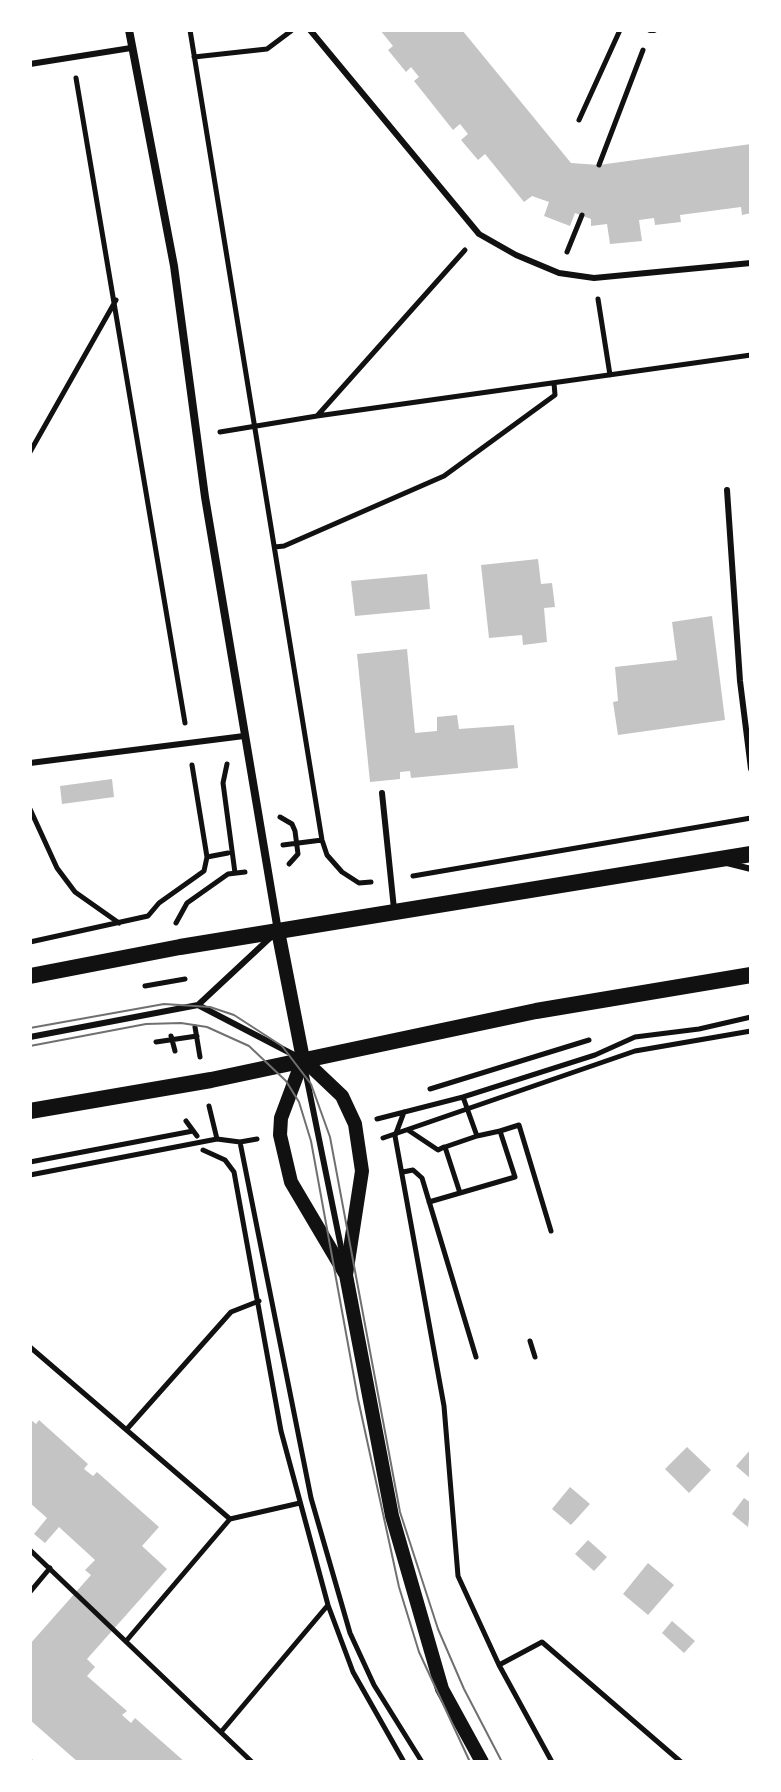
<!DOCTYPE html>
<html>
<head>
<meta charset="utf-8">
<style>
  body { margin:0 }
  #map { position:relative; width:781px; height:1792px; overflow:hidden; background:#fff; font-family:Montserrat,sans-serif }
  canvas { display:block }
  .frame { position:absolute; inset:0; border:32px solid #fff; pointer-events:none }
</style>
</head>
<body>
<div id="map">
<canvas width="781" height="1792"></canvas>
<div class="frame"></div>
</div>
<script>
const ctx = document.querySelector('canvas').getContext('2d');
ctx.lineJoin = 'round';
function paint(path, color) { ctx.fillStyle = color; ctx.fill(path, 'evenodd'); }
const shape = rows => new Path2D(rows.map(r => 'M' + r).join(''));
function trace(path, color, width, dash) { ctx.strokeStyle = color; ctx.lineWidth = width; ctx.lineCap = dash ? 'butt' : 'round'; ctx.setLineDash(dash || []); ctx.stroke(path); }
const building = shape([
  [380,30,462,30,571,163,599,165,751,144,751,213,742,215,741,207,680,215,681,222,655,225,654,218,639,220,642,241,610,244,607,224,591,226,591,219,575,213,570,226,544,216,549,202,532,196,524,202,485,154,478,160,461,140,468,134,460,124,453,130,414,81,419,77,411,67,406,72,388,50,393,46],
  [538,559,541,584,552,583,555,607,544,608,547,642,523,645,522,635,489,638,481,565],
  [427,574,430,609,355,616,351,581],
  [712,616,725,720,618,735,613,702,618,701,615,667,677,660,672,622],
  [407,649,415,733,437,731,437,717,457,715,459,729,514,725,518,768,411,778,410,771,400,772,400,779,370,782,357,654],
  [112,779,114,797,62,804,60,786],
  [30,1419,36,1424,39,1420,88,1464,84,1469,93,1476,97,1472,159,1527,142,1546,167,1569,87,1659,95,1667,87,1676,127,1711,122,1715,131,1723,135,1718,185,1762,78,1762,30,1720,30,1644,91,1575,85,1570,95,1560,59,1527,45,1543,34,1534,47,1518,30,1503],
  [687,1447,711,1470,689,1493,665,1469],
  [751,1449,751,1479,736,1466],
  [570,1487,590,1504,571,1525,552,1509],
  [744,1498,751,1503,748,1527,732,1514],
  [588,1540,607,1557,594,1571,575,1554],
  [648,1563,674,1585,648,1615,623,1594],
  [672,1621,695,1641,684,1653,662,1633]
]);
const path = shape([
  [190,30,322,840,327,855,342,872,359,883,371,882],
  [194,57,267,49,291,31],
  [76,78,185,723],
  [579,120,620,30],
  [599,165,643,50],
  [567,252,582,215],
  [598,299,610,375],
  [317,416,751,355],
  [220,432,317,416,465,250],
  [30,452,116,300],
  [275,547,284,546,444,476,555,395,554,383],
  [227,764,223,783,235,873],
  [30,809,57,868,75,892,119,923],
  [280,817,292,824,295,831,298,854,289,864],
  [283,845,322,840],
  [207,857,228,853],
  [413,876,751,818],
  [176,923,187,903,228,874,245,872],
  [30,942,148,916,159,903,204,871,207,857,192,765],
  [145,986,185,979],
  [195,1027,200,1057],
  [171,1036,175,1051],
  [156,1042,197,1036],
  [430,1089,589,1040],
  [463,1097,477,1136,445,1147,460,1193,515,1177,500,1131,477,1136],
  [209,1106,217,1139],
  [404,1112,395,1136,444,1406,458,1576,499,1665,552,1762],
  [377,1119,463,1097,595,1055,635,1037,699,1029,751,1017],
  [186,1121,197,1136],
  [408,1130,438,1150,444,1147],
  [500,1131,519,1125,551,1231],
  [383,1138,635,1051,751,1031],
  [240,1142,311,1498,350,1633,374,1685,422,1762],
  [203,1150,225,1160,234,1172,281,1431,328,1605,353,1672,404,1762],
  [30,1162,193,1131],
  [403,1172,413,1170,422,1178,476,1357],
  [30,1175,217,1139,240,1142,257,1139],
  [429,1202,460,1193],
  [530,1341,535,1357],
  [30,1347,230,1519,300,1503],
  [127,1429,231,1312,259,1301],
  [30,1550,252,1762],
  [30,1592,50,1568],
  [127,1640,230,1519],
  [499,1665,542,1642,681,1762],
  [221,1732,328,1605],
  [30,1761,31,1762]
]);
const service = shape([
  [310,30,479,234,516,255,559,273,594,278,751,263],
  [650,30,654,30],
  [30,64,131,48],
  [727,490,740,681,751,769],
  [30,763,244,736],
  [382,793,394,909],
  [727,863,751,869],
  [198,1005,298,1057],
  [30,1037,198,1005,272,936],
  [304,1065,344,1262]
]);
const minor = shape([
  [129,30,174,266,205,497,278,931]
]);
const tertiary = shape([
  [278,931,303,1059,281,1118,280,1135,291,1182,346,1275],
  [303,1059,342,1096,355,1124,362,1171,346,1275,392,1516,442,1689,482,1762]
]);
const secondary = shape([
  [30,976,180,947,751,854],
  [30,1111,211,1080,536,1011,751,975]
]);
const tram = shape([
  [30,1028,164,1004,210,1007,234,1015,282,1046,311,1084,330,1137,400,1512,438,1629,464,1689,502,1762],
  [30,1046,146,1024,181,1023,207,1027,249,1046,286,1081,299,1102,311,1141,358,1399,399,1587,419,1652,470,1762]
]);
paint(building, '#c4c4c4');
trace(path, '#111', 5);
trace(service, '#111', 6);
trace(minor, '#111', 8);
trace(tertiary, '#111', 14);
trace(secondary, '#111', 16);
trace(tram, '#707070', 2);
</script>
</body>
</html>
